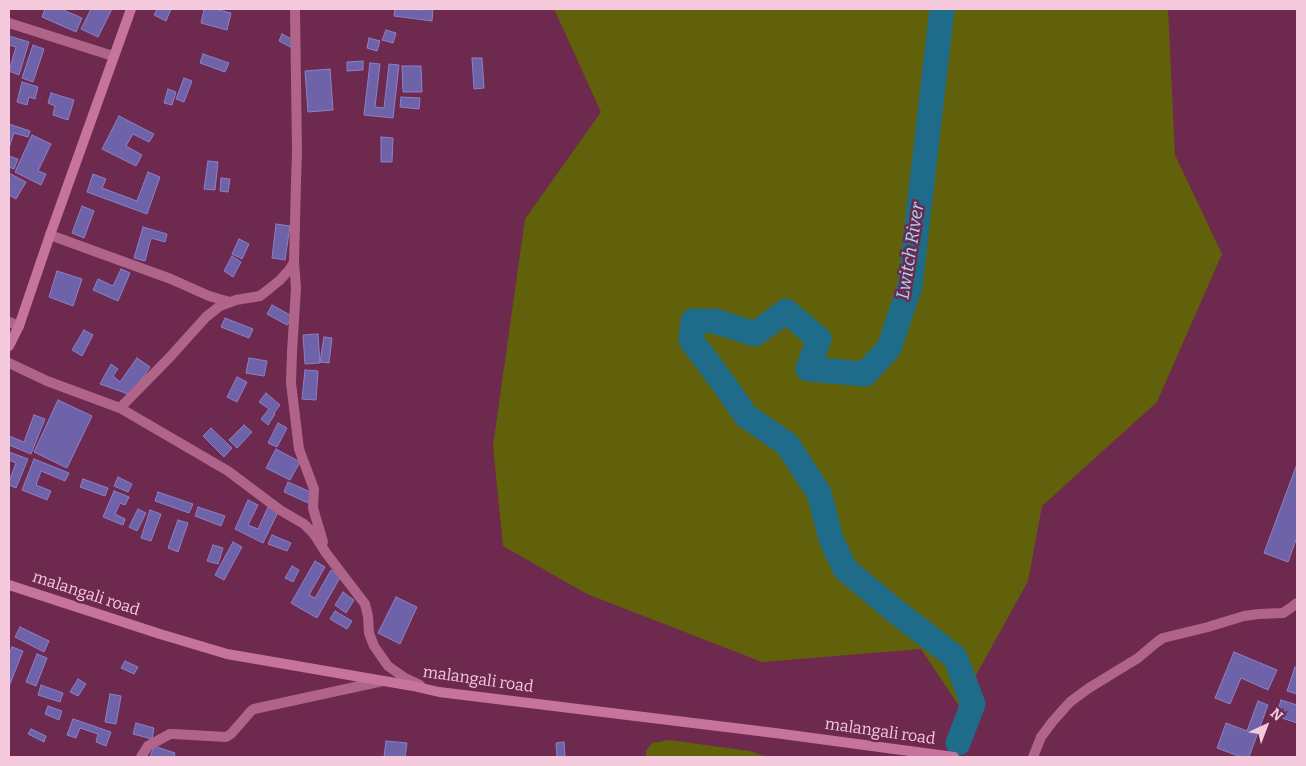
<!DOCTYPE html>
<html>
<head>
<meta charset="utf-8">
<style>
  body { margin:0 }
  #map { position:relative; width:1306px; height:766px; overflow:hidden; background:#6e294e; font-family:Bitter,serif }
  canvas { display:block }
  .frame { position:absolute; inset:0; border:10px solid #f4cadc; pointer-events:none }
  .north { position:absolute; left:1241px; top:701px; width:50px; height:50px; -webkit-text-stroke:4px #6e294e; paint-order:stroke; rotate:43deg; font-size:14px; font-weight:700; line-height:20px; text-align:center; color:#f4cadc }
  .north::after { content:''; display:block; margin:auto; width:18px; height:22px; background:#f4cadc; clip-path:polygon(50% 0,100% 100%,50% 72%,0 100%) }
</style>
</head>
<body>
<div id="map">
<canvas width="1306" height="766"></canvas>
<div class="frame"></div>
<div class="north">N</div>
</div>
<script>
const ctx = document.querySelector('canvas').getContext('2d');
ctx.lineJoin = 'round';
function paint(path, color) { ctx.fillStyle = color; ctx.fill(path, 'evenodd'); }
const shape = rows => new Path2D(rows.map(r => 'M' + r).join(''));
function trace(path, color, width, dash) { ctx.strokeStyle = color; ctx.lineWidth = width; ctx.lineCap = dash ? 'butt' : 'round'; ctx.setLineDash(dash || []); ctx.stroke(path); }
function label(font, color, halo, rows, align = 'center') {
  ctx.font = font + ' Bitter,serif'; ctx.lineWidth = 5; ctx.setLineDash([]); ctx.textBaseline = 'middle'; ctx.strokeStyle = halo; ctx.fillStyle = color; for (const [text, x, y, turn = 0] of rows) {
    ctx.save(); ctx.translate(x, y); ctx.rotate((+turn || 0) * Math.PI / 180); ctx.textAlign = isNaN(turn) ? turn : align; if (halo) ctx.strokeText(text, 0, 0); ctx.fillText(text, 0, 0); ctx.restore();
  }
}
const green = shape([
  [554,9,1168,9,1175,155,1222,254,1157,402,1042,506,1028,581,959,706,921,649,762,662,587,594,503,546,493,446,525,219,601,112],
  [669,740,750,751,767,757,646,757,646,751,652,743]
]);
const river = shape([
  [942,9,910,286,889,348,865,374,808,369,819,339,786,311,755,334,714,321,693,321,691,340,724,384,746,416,787,444,819,493,831,539,845,569,894,610,955,657,973,704,958,743]
]);
const building = shape([
  [45,9,61,9,82,18,76,32,42,17,45,9],
  [91,9,112,9,98,37,81,29,91,9],
  [157,9,171,9,166,21,154,15,157,9],
  [204,9,215,9,231,13,227,30,201,23,204,9],
  [395,9,424,10,424,9,433,9,432,21,394,16,395,9],
  [386,30,396,33,393,43,382,40,386,30],
  [282,34,295,41,292,48,279,41,282,34],
  [9,36,29,42,19,75,9,71,16,47,9,45,9,36],
  [369,38,380,41,377,51,367,48,369,38],
  [33,45,44,49,33,82,22,78,33,45],
  [203,54,229,63,225,72,200,63,203,54],
  [472,58,482,58,484,88,474,89,472,58],
  [363,61,363,70,347,71,347,62,363,61],
  [370,63,380,64,375,107,384,108,389,64,399,65,393,118,364,115,370,63],
  [402,66,421,66,422,92,403,92,402,66],
  [330,69,333,110,308,112,305,71,330,69],
  [184,78,192,81,184,102,176,99,184,78],
  [22,82,38,87,35,99,29,97,27,105,17,102,22,82],
  [168,89,176,92,172,105,164,103,168,89],
  [51,93,74,100,68,120,53,115,55,106,48,103,51,93],
  [401,97,420,98,419,109,400,107,401,97],
  [119,116,154,134,149,142,133,134,126,146,142,155,136,166,102,149,119,116],
  [9,124,30,131,28,137,14,133,9,148,9,124],
  [32,135,51,144,38,171,46,174,41,185,15,172,32,135],
  [381,137,393,138,392,162,381,162,381,137],
  [9,156,18,159,14,169,9,167,9,156],
  [208,161,218,162,215,190,204,189,208,161],
  [148,172,160,177,147,214,87,192,93,174,106,179,102,188,137,201,148,172],
  [9,173,26,182,16,199,9,195,9,173],
  [221,178,230,179,228,192,220,191,221,178],
  [82,206,94,211,84,238,72,233,82,206],
  [276,224,290,226,285,260,272,258,276,224],
  [143,227,167,234,165,242,151,238,145,261,134,258,143,227],
  [239,239,249,244,242,259,232,254,239,239],
  [232,256,241,262,233,277,224,271,232,256],
  [121,269,130,273,118,301,93,290,98,279,113,286,121,269],
  [57,271,82,279,73,306,49,297,57,271],
  [272,305,292,316,287,325,267,314,272,305],
  [225,318,253,329,249,338,221,327,225,318],
  [84,330,93,335,82,356,72,350,84,330],
  [318,334,320,363,305,364,303,335,318,334],
  [324,337,332,338,329,363,320,362,324,337],
  [137,358,150,367,131,395,100,384,111,364,118,369,113,376,120,382,137,358],
  [249,358,267,361,264,376,246,373,249,358],
  [305,370,318,371,316,400,302,399,305,370],
  [237,377,247,382,237,402,227,397,237,377],
  [266,393,280,405,274,413,275,414,268,425,261,419,269,409,259,402,266,393],
  [58,400,92,416,67,468,34,452,58,400],
  [34,415,45,419,31,454,9,445,9,436,24,442,34,415],
  [278,423,287,428,277,447,268,443,278,423],
  [244,425,252,432,237,448,229,440,244,425],
  [211,428,232,448,224,457,203,436,211,428],
  [276,449,300,462,290,480,266,468,276,449],
  [9,452,28,459,16,488,9,485,9,482,16,463,9,460,9,452],
  [34,459,69,473,65,481,41,471,36,485,51,491,47,500,22,490,34,459],
  [1297,464,1297,537,1288,562,1264,553,1297,464],
  [118,477,132,484,128,492,114,486,118,477],
  [83,479,108,488,105,496,80,487,83,479],
  [288,482,313,493,308,503,284,492,288,482],
  [114,491,129,497,125,505,120,503,115,514,125,519,123,525,103,517,114,491],
  [158,492,193,504,189,513,155,501,158,492],
  [248,500,258,505,248,525,258,529,268,507,278,512,263,543,235,529,248,500],
  [198,507,225,516,221,526,195,516,198,507],
  [138,509,146,513,137,531,129,527,138,509],
  [150,510,161,514,151,541,141,538,150,510],
  [178,520,188,523,178,552,168,548,178,520],
  [272,535,291,543,287,551,268,544,272,535],
  [233,542,242,547,224,580,215,575,233,542],
  [213,545,223,548,218,564,207,561,213,545],
  [315,561,325,567,309,595,315,598,331,570,341,576,317,618,291,603,315,561],
  [292,566,299,570,293,582,285,578,292,566],
  [343,592,354,600,346,613,335,605,343,592],
  [396,597,417,607,400,644,378,633,396,597],
  [335,611,352,621,347,629,330,619,335,611],
  [20,627,49,641,44,652,15,637,20,627],
  [12,647,23,651,10,684,9,655,12,647],
  [1234,652,1277,670,1268,690,1241,678,1230,704,1215,698,1234,652],
  [37,654,47,658,36,686,26,682,37,654],
  [125,661,138,667,134,674,121,668,125,661],
  [1295,667,1297,668,1297,694,1287,691,1295,667],
  [78,679,86,684,78,696,70,692,78,679],
  [41,685,63,693,60,702,38,695,41,685],
  [110,694,121,696,116,724,105,722,110,694],
  [1281,700,1297,705,1297,723,1276,716,1281,700],
  [1258,701,1268,705,1249,757,1241,757,1217,748,1226,723,1247,731,1258,701],
  [48,706,62,711,59,720,45,714,48,706],
  [73,719,111,732,106,746,96,742,98,734,80,728,76,738,67,735,73,719],
  [136,723,154,728,152,739,133,734,136,723],
  [31,729,46,736,44,742,28,734,31,729],
  [386,741,407,743,405,757,384,757,386,741],
  [564,742,565,756,557,757,556,743,564,742],
  [154,746,175,753,174,757,150,757,154,746]
]);
const street = shape([
  [295,9,297,153,296,182,294,262,296,288,292,352,291,383,299,449,314,489,313,508,323,542],
  [9,23,113,56],
  [50,235,171,279,209,296,230,302],
  [9,322,19,326],
  [9,363,47,381,120,408,228,471,280,510,304,524,314,534,326,553,365,604,368,616,369,633,374,646,388,666,405,678,420,685],
  [120,408,170,357,206,317,220,306,236,300,260,296,269,289,280,280,290,269,294,262],
  [141,757,148,746,170,734,174,734,226,737,231,734,251,711,254,709,383,681],
  [1033,757,1041,737,1053,721,1070,702,1089,688,1138,658,1157,642,1163,638,1208,627,1244,616,1259,614,1283,613,1289,609,1297,603]
]);
const secondary = shape([
  [9,346,19,326,50,235,131,9],
  [9,585,160,634,227,654,413,686,439,692,775,733,954,757]
]);
const streetNames = [
  ["malangali road",86,594,18],
  ["malangali road",478,680,8],
  ["malangali road",880,732,8]
];
const waterNames = [
  ["Lwitch River",911,251,-81]
];
paint(green, '#60610a');
trace(river, '#1f6b8a', 25);
paint(building, '#6e62a8');
trace(building, '#8c81c9', 1);
trace(street, '#b06489', 10);
trace(secondary, '#c6749c', 10);
label('16px', '#f4cadc', '#6e294e', streetNames);
label('italic 18px', '#a3dbf8', '#6e294e', waterNames);
</script>
</body>
</html>
